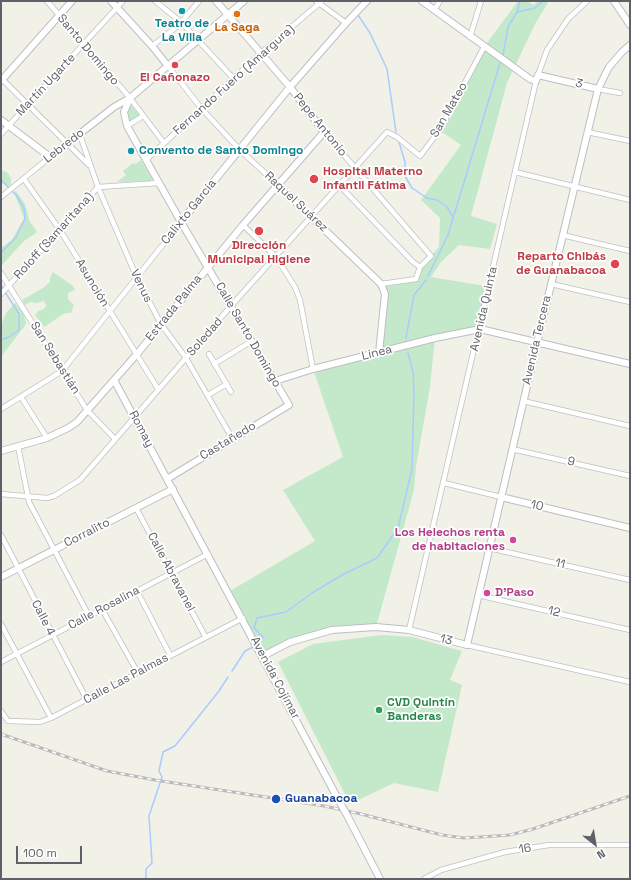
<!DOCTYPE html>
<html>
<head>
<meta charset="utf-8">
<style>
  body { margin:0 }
  #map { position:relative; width:631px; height:880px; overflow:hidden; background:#f1f1e7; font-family:"Space Grotesk",sans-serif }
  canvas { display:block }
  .frame { position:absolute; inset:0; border:2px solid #5f6168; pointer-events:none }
  .north { position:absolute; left:575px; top:824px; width:40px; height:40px; -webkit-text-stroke:3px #fff; paint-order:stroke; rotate:149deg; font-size:11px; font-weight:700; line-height:16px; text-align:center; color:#5f6168 }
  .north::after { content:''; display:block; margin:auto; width:14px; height:18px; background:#5f6168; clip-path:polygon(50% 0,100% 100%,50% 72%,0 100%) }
  .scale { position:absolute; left:16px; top:846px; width:66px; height:18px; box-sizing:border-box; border:2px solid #5f6168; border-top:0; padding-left:5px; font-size:12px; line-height:14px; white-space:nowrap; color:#5f6168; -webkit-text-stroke:3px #fff; paint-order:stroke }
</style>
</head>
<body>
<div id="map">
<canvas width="631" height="880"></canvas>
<div class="frame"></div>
<div class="north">N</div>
<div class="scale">100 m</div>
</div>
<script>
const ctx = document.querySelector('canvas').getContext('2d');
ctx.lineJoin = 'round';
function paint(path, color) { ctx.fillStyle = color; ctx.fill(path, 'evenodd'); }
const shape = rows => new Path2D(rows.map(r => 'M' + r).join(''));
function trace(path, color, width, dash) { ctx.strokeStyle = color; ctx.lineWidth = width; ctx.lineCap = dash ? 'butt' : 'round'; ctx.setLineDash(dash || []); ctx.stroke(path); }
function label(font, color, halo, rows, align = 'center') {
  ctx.font = font + ' "Space Grotesk",sans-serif'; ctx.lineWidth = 3.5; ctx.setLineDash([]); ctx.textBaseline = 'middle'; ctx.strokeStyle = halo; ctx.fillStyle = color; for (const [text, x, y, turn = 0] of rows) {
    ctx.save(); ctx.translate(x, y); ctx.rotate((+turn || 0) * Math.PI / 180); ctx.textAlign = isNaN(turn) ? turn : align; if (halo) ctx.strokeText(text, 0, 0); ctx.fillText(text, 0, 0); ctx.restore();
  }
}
const green = shape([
  [518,1,526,1,534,5,538,1,549,1,535,24,507,83,471,216,497,224,490,249,459,245,441,262,431,277,485,286,477,327,435,338,430,387,416,466,414,490,376,627,332,630,264,653,230,591,315,541,283,490,343,457,313,369,379,353,387,294,381,284,416,279,420,267,439,247,440,218,421,200,461,145,445,134,439,131,484,47],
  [130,104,140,116,128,123,126,115],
  [141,160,152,179,151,181,117,182,126,175,123,171,133,163,135,164],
  [1,170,7,172,11,178,11,184,8,187,1,182],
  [16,191,25,204,30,222,36,230,36,233,24,241,1,266,1,248,12,240,24,218,14,192],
  [53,272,73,286,75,290,68,293,68,299,74,305,71,313,65,313,44,327,35,315,38,311,44,309,46,305,44,301,36,303,30,302,25,305,22,300,43,288,50,282,50,278],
  [15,303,24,314,26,324,1,357,1,325,6,313],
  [381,635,412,637,462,651,450,680,462,685,438,792,394,783,350,804,278,662,313,644]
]);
const stream = shape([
  [517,12,535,8,543,1],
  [358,15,370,33,387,69,396,132],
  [503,55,508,27,517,12,520,1],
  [399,142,405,162,405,176,412,188,427,198,437,200,447,207,453,217],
  [1,180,16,195,24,208,25,219,16,237,1,253],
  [428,276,448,235,500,63],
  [1,285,3,288],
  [406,338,414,295,426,280],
  [1,340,9,337,19,330,19,314,5,292],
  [259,645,263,637,254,628,257,618,286,612,312,593,342,575,377,558,398,528,412,469,414,392,413,372,408,353],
  [232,671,245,651,255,646],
  [146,879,146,869,152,863,149,816,162,777,159,771,163,752,175,746,219,691,228,677]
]);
const street = shape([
  [47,1,130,98,164,143],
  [155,1,181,22,233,78],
  [316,1,346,23],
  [434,10,440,1],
  [470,37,481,1],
  [152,46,179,25,199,1],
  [168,66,201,108,240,150,278,185],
  [538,75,547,50,568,19,587,1],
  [1,78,89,165],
  [598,89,620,93],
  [127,126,143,116],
  [324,132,431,256,420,267,416,279,381,284],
  [587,132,630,141],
  [1,134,123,1],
  [80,135,98,187,137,278,161,324,186,358,232,438],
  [146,160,261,53,322,1],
  [515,172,630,200],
  [24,179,60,230,158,389],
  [340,186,413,262,420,267],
  [1,197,50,157],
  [243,225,276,257,295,287,300,300,313,369],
  [562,235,630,251],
  [1,273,87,410,115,439],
  [551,284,630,302],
  [1,294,98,187,159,183],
  [209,354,231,392],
  [214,364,252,341],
  [208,395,227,384],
  [21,397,47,438],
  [523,401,630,426],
  [1,409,62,371,181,222],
  [18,446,29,502,89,616],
  [512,449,630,476],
  [444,483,501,497],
  [1,494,47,498,54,496,80,480,231,306,387,132,397,137,420,156,439,131,484,47],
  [136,508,205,636],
  [1,535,87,700],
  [489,548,630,580],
  [137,591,170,655],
  [478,595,630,630],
  [102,609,138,673],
  [1,624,51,718],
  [409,630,536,81],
  [467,645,630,682],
  [1,662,208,554],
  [1,711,8,721,40,722,51,718,243,618],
  [424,879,441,870,505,852,549,845,630,845]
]);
const secondary = shape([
  [111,1,152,46,168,66],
  [422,1,530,79,536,81,538,75,598,89],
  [614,1,630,25],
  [1,81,72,1],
  [130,98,124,112,127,126,181,222,289,405,167,479],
  [1,120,50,157,114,107,130,98,244,1],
  [278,185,381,284,385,294,379,353],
  [181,222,290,87,346,23,367,1],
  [114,380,338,799],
  [275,381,313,369,435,338,480,329,630,364],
  [1,451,47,438,68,428,77,422,137,354,243,225,324,132,290,87,216,1],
  [501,497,630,528],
  [1,577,173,489],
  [263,656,290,642,332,630,376,627,409,630,467,645,537,343,598,89,609,67,622,52,630,45],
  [348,817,380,879]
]);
const rail = shape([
  [1,734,107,771,155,780,324,806,361,814,442,835,464,838,510,835,533,829,630,796]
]);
const secondaryBridge = shape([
  [338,799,348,817]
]);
const markers = [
  [182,11,4,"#0f9aa8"],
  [237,14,4,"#e8710a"],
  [175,65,4,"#e0444e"],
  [131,151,4,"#0f9aa8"],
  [314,179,5,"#e0444e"],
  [259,231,5,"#e0444e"],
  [615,264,5,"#e0444e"],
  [513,540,4,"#d1479c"],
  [487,593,4,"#d1479c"],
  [379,710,4,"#2e9e5b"],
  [276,799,5,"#1a4fb4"]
];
const cultureNames = [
  ["Teatro de",182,24],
  ["La Villa",182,38],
  ["Convento de Santo Domingo",139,151,"left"]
];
const foodNames = [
  ["La Saga",237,28]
];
const streetNames = [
  ["Santo Domingo",88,50,50],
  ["Fernando Fuero (Amargura)",234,80,-42],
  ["3",579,84,13],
  ["Martín Ugarte",46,85,-47],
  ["San Mateo",449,110,-60],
  ["Pepe Antonio",320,125,51],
  ["Lebredo",64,146,-38],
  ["Raquel Suárez",296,202,43],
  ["Calixto García",189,212,-51],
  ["Roloff (Samaritana)",54,236,-48],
  ["Asunción",92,283,59],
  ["Venus",141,286,64],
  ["Estrada Palma",174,308,-51],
  ["Avenida Quinta",484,309,-77],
  ["Calle Santo Domingo",248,335,60],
  ["Soledad",205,337,-49],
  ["Avenida Tercera",537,340,-77],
  ["Línea",377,353,-14],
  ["San Sebastián",55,358,58],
  ["Romay",141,429,62],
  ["Castañedo",228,441,-31],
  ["9",571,462,13],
  ["10",537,506,13],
  ["Corralito",87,533,-27],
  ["11",560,564,13],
  ["Calle Abravanel",171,572,62],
  ["Calle Rosalina",104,608,-28],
  ["12",554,612,13],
  ["Calle 4",43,618,63],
  ["13",446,640,14],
  ["Avenida Cojímar",275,678,62],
  ["Calle Las Palmas",126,679,-28],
  ["16",525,849,-10]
];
const healthNames = [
  ["El Cañonazo",175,78],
  ["Hospital Materno",323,172,"left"],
  ["Infantil Fátima",323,186,"left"],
  ["Dirección",259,246],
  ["Municipal Higiene",259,260],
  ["Reparto Chibás",606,257,"right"],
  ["de Guanabacoa",606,271,"right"]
];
const hotelNames = [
  ["Los Helechos renta",505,533],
  ["de habitaciones",505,547],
  ["D'Paso",495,593,"left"]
];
const leisureNames = [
  ["CVD Quintín",387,703],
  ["Banderas",387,717]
];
const transitNames = [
  ["Guanabacoa",285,799]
];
paint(green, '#c4e9ca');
trace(stream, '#aacbff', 1.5);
trace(street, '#bfc0c6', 6);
trace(secondary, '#bdbec5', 8);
trace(street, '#fff', 4.5);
trace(secondary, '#fff', 6);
trace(rail, '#bababb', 3);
trace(rail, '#fff', 1.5, [4.5]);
trace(secondaryBridge, '#bdbec5', 8, []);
trace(secondaryBridge, '#fff', 6);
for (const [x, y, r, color] of markers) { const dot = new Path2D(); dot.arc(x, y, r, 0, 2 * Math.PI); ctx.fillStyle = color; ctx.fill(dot); trace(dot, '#fff', 1.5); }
label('bold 12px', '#0d838f', '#fff', cultureNames);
label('bold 12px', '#c56008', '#fff', foodNames);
label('12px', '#5f6168', '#fff', streetNames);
label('bold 12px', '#be3a42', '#fff', healthNames);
label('bold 12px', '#b23c85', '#fff', hotelNames, 'right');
label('bold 12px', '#27864d', '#fff', leisureNames, 'left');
label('bold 12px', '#164399', '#fff', transitNames, 'left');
</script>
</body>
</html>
